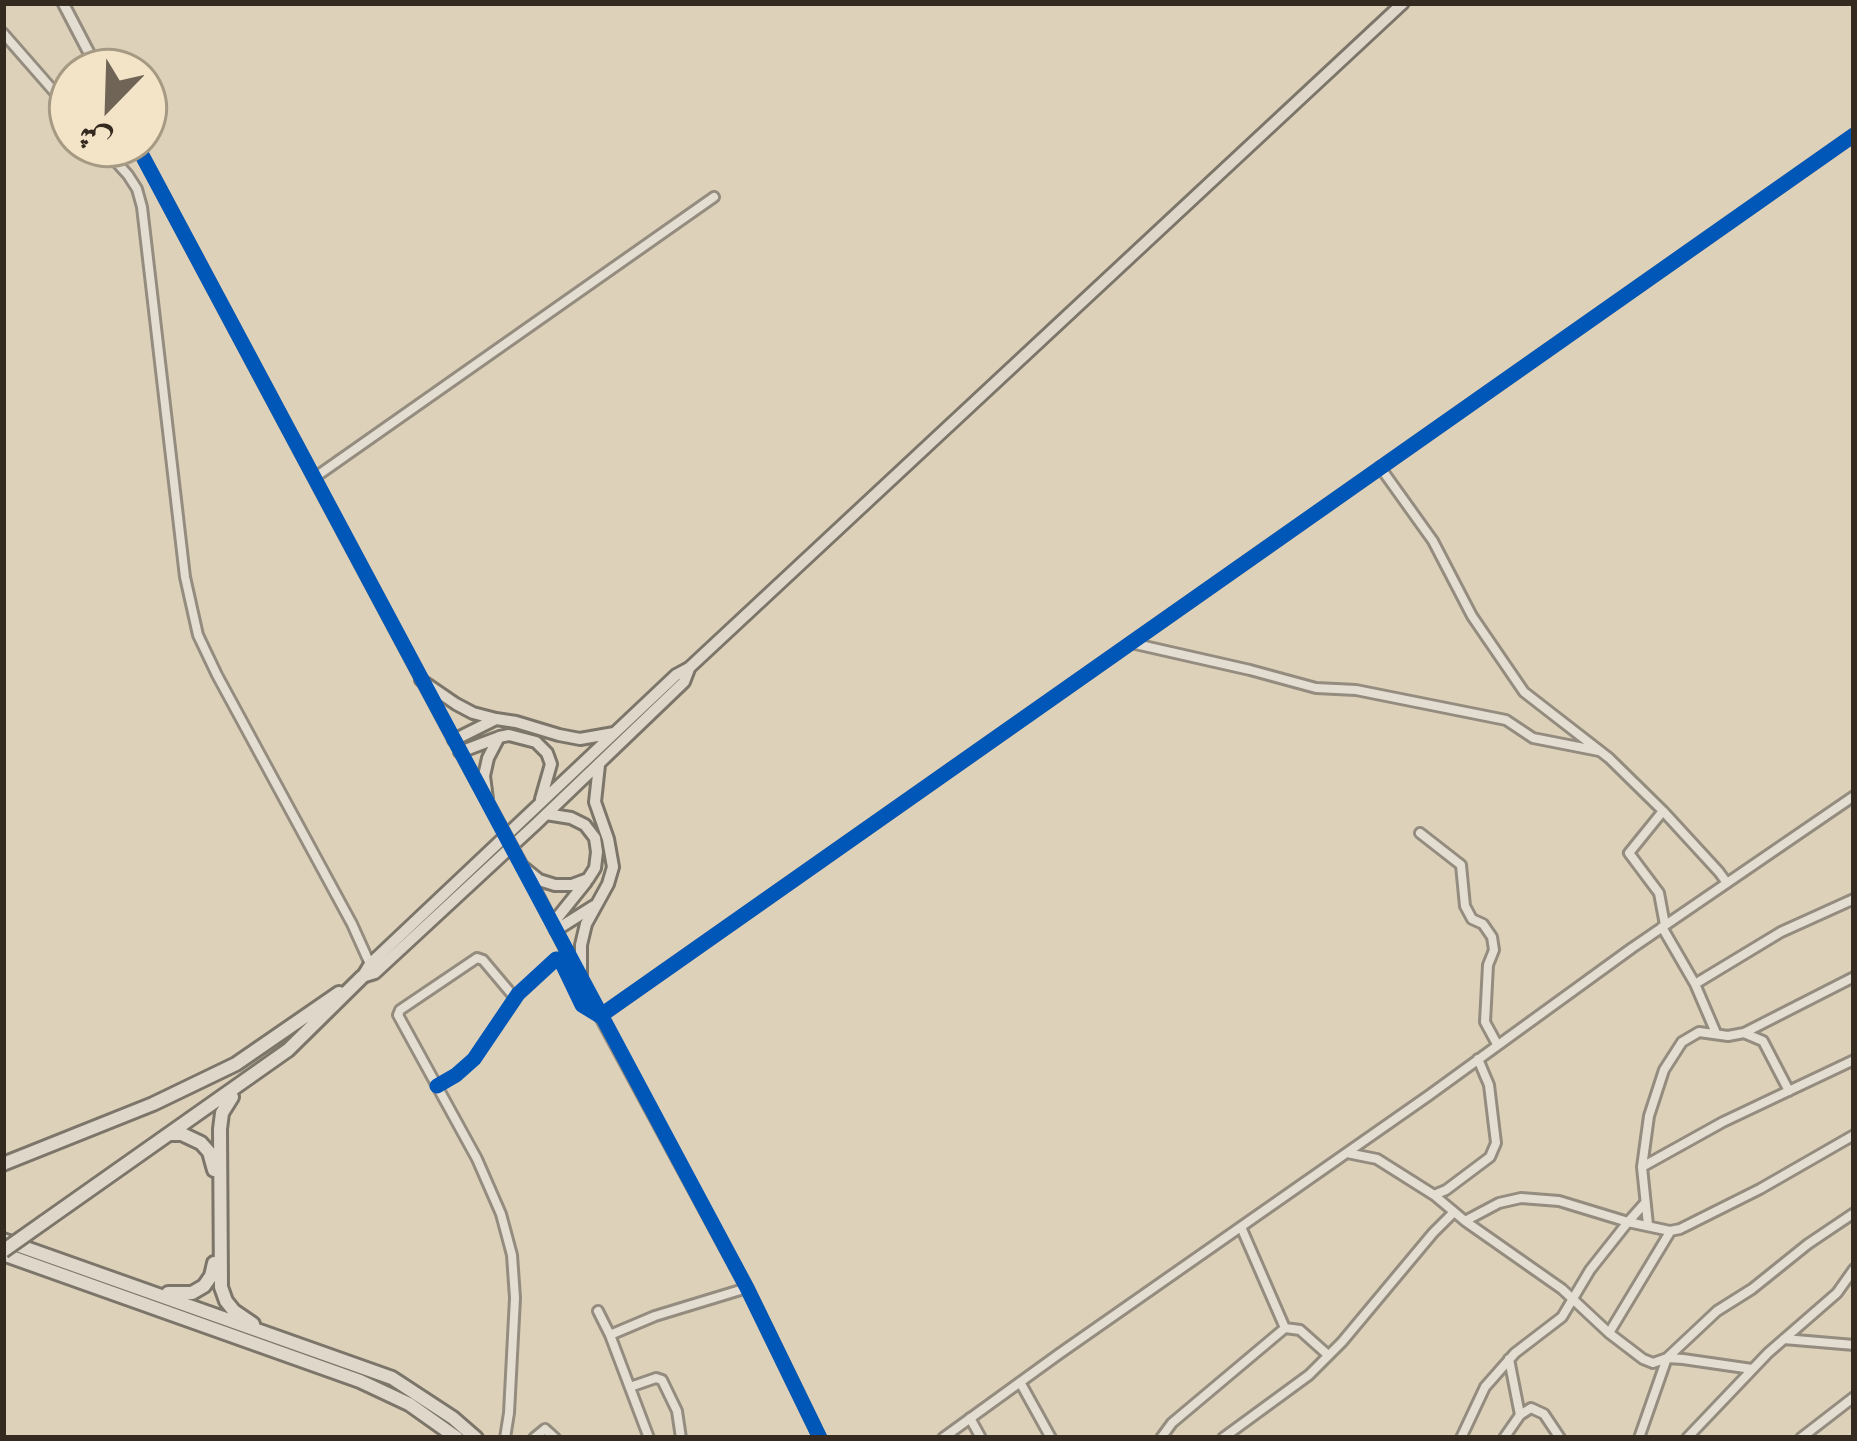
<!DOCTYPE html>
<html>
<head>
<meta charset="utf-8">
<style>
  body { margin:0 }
  #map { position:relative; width:1857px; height:1441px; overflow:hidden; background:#ddd1ba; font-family:Cardo,Amiri,serif }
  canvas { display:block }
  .frame { position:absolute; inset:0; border:6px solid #342a1f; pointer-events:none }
  .north { position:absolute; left:48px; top:48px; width:120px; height:120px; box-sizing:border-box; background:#f3e4c8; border:3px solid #a79a84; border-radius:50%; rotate:203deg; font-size:33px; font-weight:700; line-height:48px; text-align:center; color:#342a1f }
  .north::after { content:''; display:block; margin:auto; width:42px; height:54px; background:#6f6455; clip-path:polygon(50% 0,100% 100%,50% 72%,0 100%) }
</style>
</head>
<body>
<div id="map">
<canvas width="1857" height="1441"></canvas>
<div class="frame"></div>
<div class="north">ش</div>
</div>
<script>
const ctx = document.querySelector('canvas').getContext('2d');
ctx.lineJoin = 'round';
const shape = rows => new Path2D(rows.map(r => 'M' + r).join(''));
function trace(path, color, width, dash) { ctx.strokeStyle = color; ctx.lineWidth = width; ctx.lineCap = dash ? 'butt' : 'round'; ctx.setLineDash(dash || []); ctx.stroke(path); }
const minor = shape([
  [3,33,72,112],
  [100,144,128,175,137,189,142,207,185,577,198,635,217,675,352,924,370,964],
  [1380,467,1433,541,1472,616,1524,692,1609,758,1663,811,1719,872,1727,883],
  [314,478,714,197],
  [1131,643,1250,670,1316,688,1356,690,1506,720,1533,738,1599,751],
  [1663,811,1629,853,1659,893,1665,925],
  [1420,833,1461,865,1465,906,1472,919,1483,924,1492,937,1494,950,1488,965,1485,1022,1497,1044],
  [1662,927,1695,984,1716,1033],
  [1695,984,1781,932,1854,899],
  [1744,1033,1763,1041,1789,1091],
  [437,1086,456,1075,474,1059,518,994,556,959,560,959,582,1005,600,1016],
  [1347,1153,1377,1159,1434,1195,1446,1190,1490,1157,1496,1143,1489,1085,1478,1059],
  [1642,1167,1723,1122,1854,1060],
  [1434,1195,1465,1221,1562,1289,1609,1333,1643,1359,1653,1363,1667,1358,1683,1359,1752,1369],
  [1465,1221,1499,1203,1521,1198,1559,1201,1628,1222,1645,1203],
  [1648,1225,1642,1167,1649,1116,1664,1070,1682,1042,1699,1032,1728,1036,1744,1033,1854,977],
  [1241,1227,1285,1328],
  [598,1311,610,1335,649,1438],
  [1609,1333,1670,1232],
  [610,1335,655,1316,747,1288],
  [1784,1339,1854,1345],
  [1509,1359,1520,1415],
  [1020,1382,1051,1438],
  [630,1387,656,1378,662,1380,677,1411,681,1438],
  [970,1418,981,1438],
  [505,1438,509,1413,515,1298,512,1255,501,1214,477,1159,398,1015,400,1010,477,958,483,960,515,998],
  [534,1438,545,1429,555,1438],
  [943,1438,1059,1354,1428,1096,1632,948,1854,796],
  [1161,1438,1172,1423,1285,1328,1300,1330,1328,1355],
  [1223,1438,1309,1375,1342,1342,1433,1233,1454,1212],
  [1461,1438,1485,1387,1515,1353,1562,1317,1590,1270,1628,1222,1670,1231,1680,1229,1760,1189,1854,1135],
  [1504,1438,1520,1415,1531,1408,1544,1414,1560,1438],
  [1639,1438,1667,1358,1717,1311,1752,1289,1808,1244,1854,1213],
  [1687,1438,1768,1353,1837,1293,1854,1269],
  [1801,1438,1854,1397]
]);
const tertiary = shape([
  [63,3,99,72],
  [136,144,454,740],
  [524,868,600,1016,747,1288,820,1438],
  [600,1016,1854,135]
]);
const primary = shape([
  [421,680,456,704,473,713,496,719,516,722,559,735,580,739,614,733],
  [454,740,496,719],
  [460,752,497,738],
  [487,799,484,776,488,758,499,737,509,735,536,742,547,753,551,764,541,799],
  [523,867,539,880,555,885,572,885,588,879,595,868,597,852,595,838,585,825,571,818,546,814],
  [553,923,586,882],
  [556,930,594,906],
  [362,977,370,964,676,675,689,668,1403,3],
  [362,977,375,973,537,823,684,682,689,669],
  [581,980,581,945,586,924,608,884,613,867,608,839,595,802,599,765]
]);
const trunk = shape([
  [232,1097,222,1113,220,1129,221,1287,226,1301,234,1311,253,1324],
  [171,1134,182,1134,201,1143,209,1152,214,1170],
  [3,1164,153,1104,236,1064,339,993],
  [44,1222,288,1050,362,977],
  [3,1240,392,1378,453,1418,476,1438],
  [3,1254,360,1381,409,1404,457,1438],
  [168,1293,192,1293,204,1286,211,1276,214,1263]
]);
const tertiaryBridge = shape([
  [454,740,523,867]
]);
const trunkBridge = shape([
  [3,1251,44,1222]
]);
const cycleway = shape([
  [136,144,747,1288,820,1438],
  [437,1086,456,1075,474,1059,518,994,556,959,560,959,582,1005,600,1016,1854,135]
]);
trace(minor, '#948c7e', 14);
trace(tertiary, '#948c7e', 15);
trace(primary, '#7c7569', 16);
trace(trunk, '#7c7569', 18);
trace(minor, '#e4ded2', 8);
trace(tertiary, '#e4ded2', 9);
trace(primary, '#dfd8ca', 10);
trace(trunk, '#dfd8ca', 12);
trace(tertiaryBridge, '#948c7e', 15, []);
trace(trunkBridge, '#7c7569', 18, []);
trace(tertiaryBridge, '#e4ded2', 9);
trace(trunkBridge, '#dfd8ca', 12);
trace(cycleway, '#0057b8', 15);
</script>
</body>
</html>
